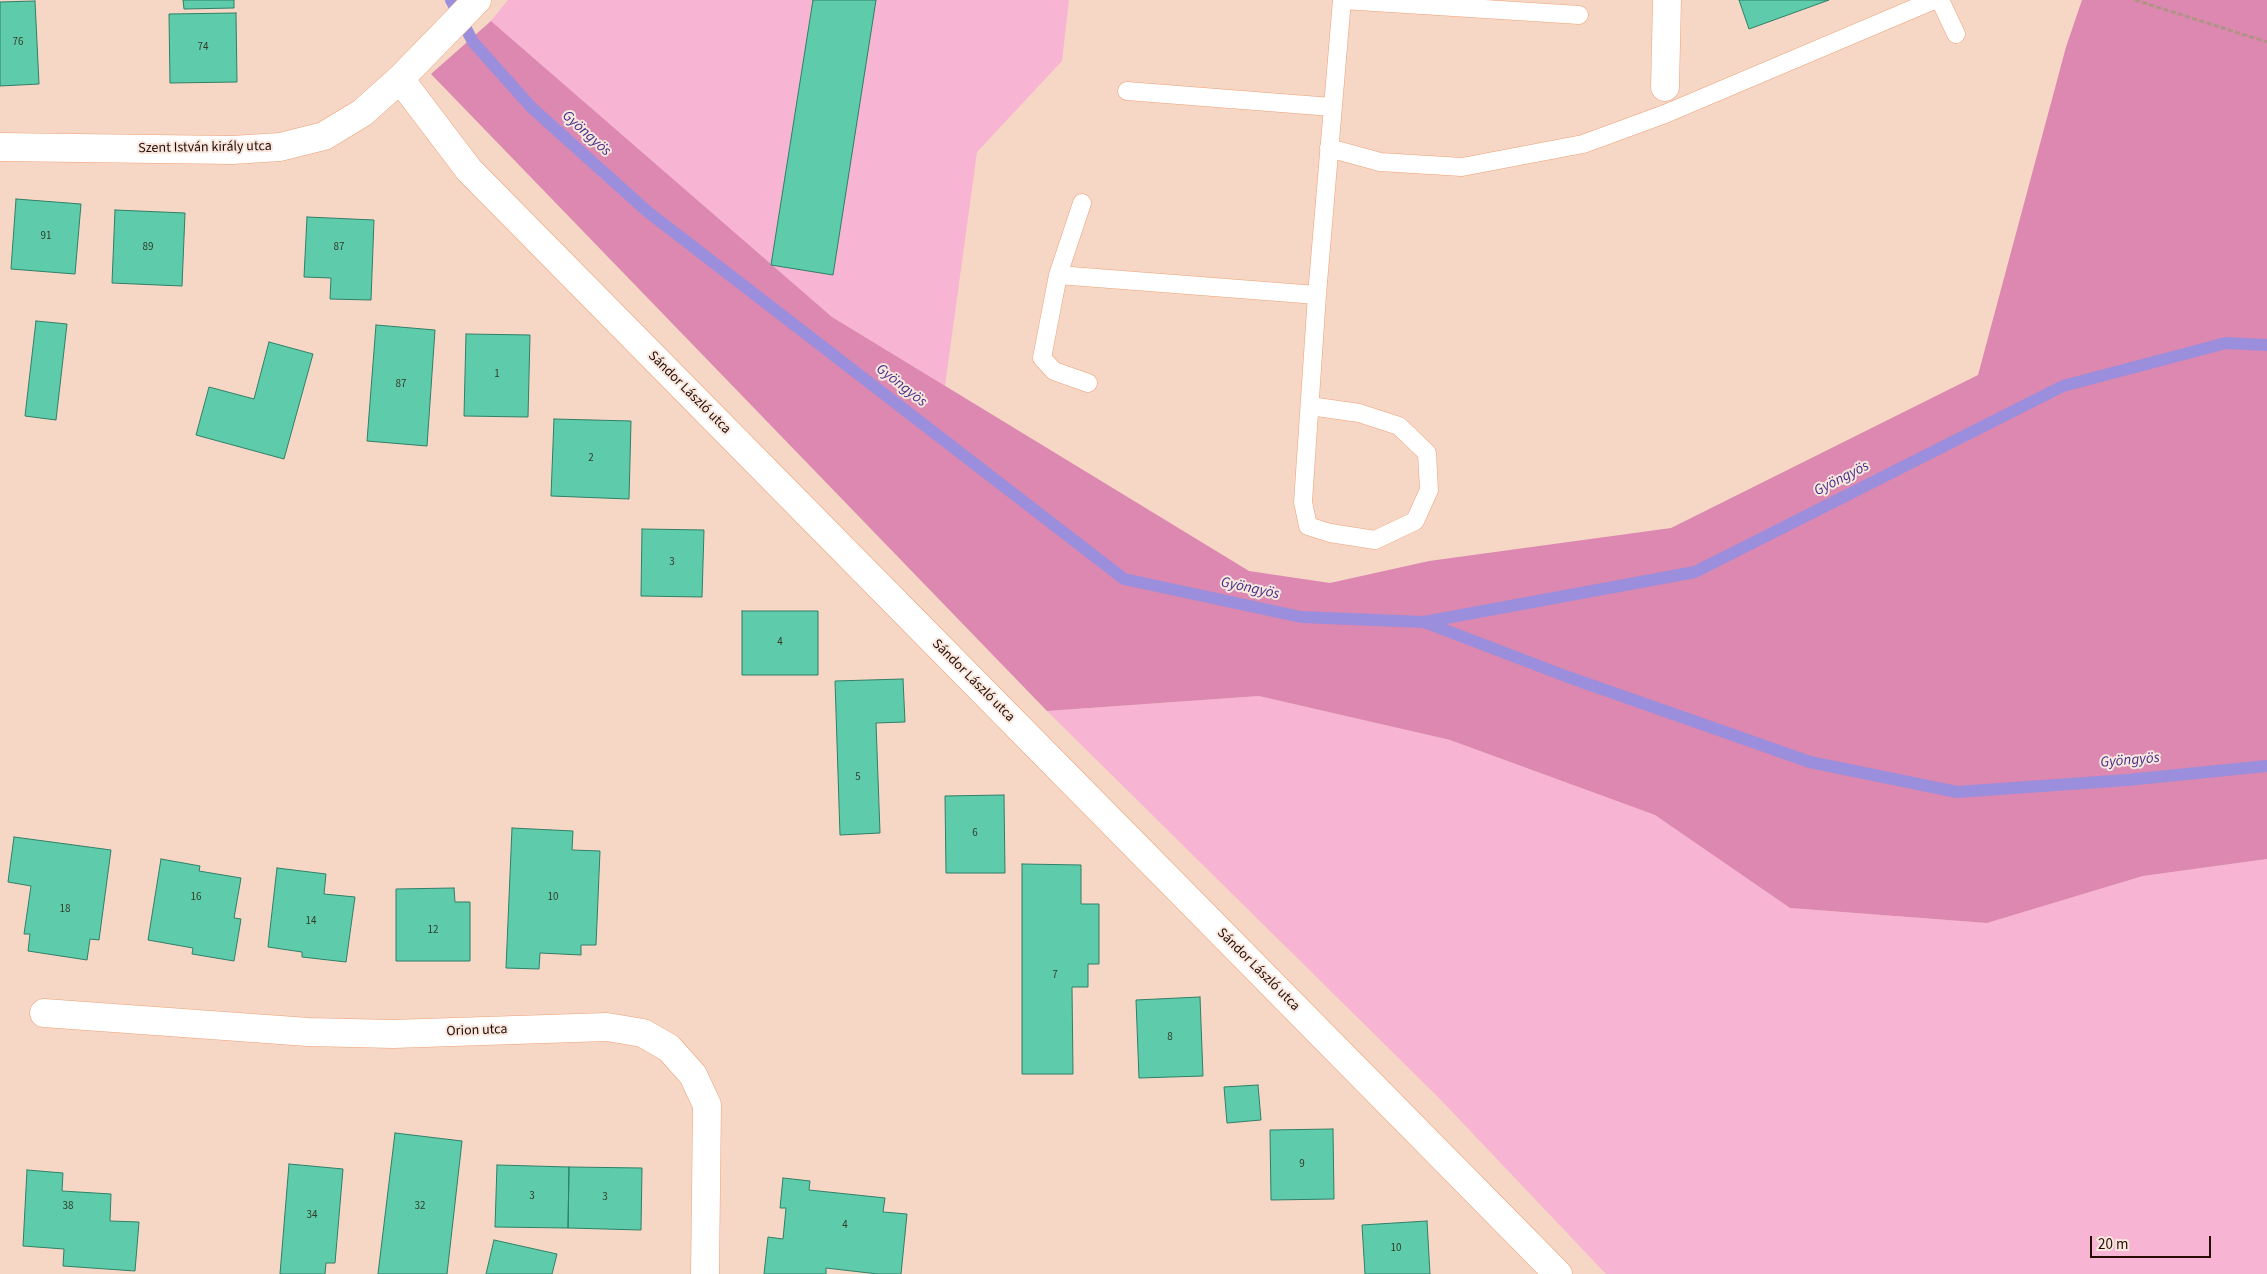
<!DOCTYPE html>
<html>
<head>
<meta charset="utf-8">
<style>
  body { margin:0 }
  #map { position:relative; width:2267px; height:1274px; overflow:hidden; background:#f6d6c5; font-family:"Source Sans 3",sans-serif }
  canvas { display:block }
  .scale { position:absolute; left:2090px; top:1236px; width:121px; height:22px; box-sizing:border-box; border:2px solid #260b00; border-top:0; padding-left:6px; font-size:15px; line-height:18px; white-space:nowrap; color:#260b00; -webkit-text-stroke:4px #f7e7de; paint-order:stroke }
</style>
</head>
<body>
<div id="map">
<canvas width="2267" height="1274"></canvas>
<div class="scale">20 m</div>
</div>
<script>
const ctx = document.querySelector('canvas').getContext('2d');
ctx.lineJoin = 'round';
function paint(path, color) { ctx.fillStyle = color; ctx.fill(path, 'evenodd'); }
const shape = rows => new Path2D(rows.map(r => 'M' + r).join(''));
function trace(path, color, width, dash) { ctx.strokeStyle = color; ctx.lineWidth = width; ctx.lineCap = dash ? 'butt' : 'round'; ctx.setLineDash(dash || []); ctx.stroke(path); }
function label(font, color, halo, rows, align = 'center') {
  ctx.font = font + ' "Source Sans 3",sans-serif'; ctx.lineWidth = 4; ctx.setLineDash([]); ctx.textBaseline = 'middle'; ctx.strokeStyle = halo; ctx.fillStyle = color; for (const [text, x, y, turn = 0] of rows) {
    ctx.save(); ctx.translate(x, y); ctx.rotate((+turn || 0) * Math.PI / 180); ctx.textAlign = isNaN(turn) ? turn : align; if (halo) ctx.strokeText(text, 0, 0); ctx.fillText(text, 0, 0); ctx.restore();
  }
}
const green = shape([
  [508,0,1069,0,1062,61,977,152,945,386,832,317,491,21],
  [1259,696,1450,740,1655,815,1790,908,1987,923,2143,876,2267,859,2267,1274,1606,1274,1439,1098,1047,711]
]);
const forest = shape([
  [2082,0,2267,0,2267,859,2143,876,1987,923,1790,908,1655,815,1450,740,1259,696,1047,711,431,74,491,21,832,317,1249,571,1330,583,1429,561,1671,528,1978,375,2066,47]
]);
const stream = shape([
  [451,0,473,42,532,108,648,212,1124,579,1301,617,1424,622,1695,572,2063,386,2226,343,2267,345],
  [1424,622,1568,677,1810,762,1957,792,2127,780,2267,766]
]);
const building = shape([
  [183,0,234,0,234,8,184,9,183,0],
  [813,0,876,0,833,275,771,265,813,0],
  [1739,0,1829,0,1749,29,1739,0],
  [35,1,39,84,0,86,0,2,35,1],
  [236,13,237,82,170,83,169,14,236,13],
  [16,199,81,204,75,274,11,269,16,199],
  [115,210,185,213,182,286,112,283,115,210],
  [307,217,374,220,371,300,330,299,331,278,304,277,307,217],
  [36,321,67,324,56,420,25,416,36,321],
  [376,325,435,330,427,446,367,441,376,325],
  [466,334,530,335,528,417,464,416,466,334],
  [269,342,313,354,284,459,196,435,209,387,254,399,269,342],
  [554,419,631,421,629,499,551,496,554,419],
  [642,529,704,530,702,597,641,596,642,529],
  [742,611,818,611,818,675,742,675,742,611],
  [903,679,905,722,876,723,880,833,840,835,835,681,903,679],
  [1004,795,1005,873,946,873,945,796,1004,795],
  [512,828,573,831,572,850,600,851,596,945,581,945,581,955,540,953,539,969,506,968,512,828],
  [14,837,111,850,99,940,90,939,87,960,28,951,30,934,24,934,31,886,8,882,14,837],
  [161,859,200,866,199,871,241,878,234,918,241,919,234,961,192,954,193,948,148,940,161,859],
  [1022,864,1081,865,1081,904,1099,904,1099,964,1088,964,1088,987,1072,987,1073,1074,1022,1074,1022,864],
  [277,868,326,874,324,894,355,897,346,962,302,957,302,952,268,947,277,868],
  [454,888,455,902,470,902,470,961,396,961,396,889,454,888],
  [1200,997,1203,1076,1139,1078,1136,1000,1200,997],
  [1258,1085,1261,1120,1227,1123,1224,1087,1258,1085],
  [1333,1129,1334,1199,1271,1200,1270,1130,1333,1129],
  [395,1133,462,1141,447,1274,378,1274,395,1133],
  [289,1164,343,1169,335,1263,326,1263,325,1274,280,1274,289,1164],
  [497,1165,569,1167,568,1228,495,1227,497,1165],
  [569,1167,642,1168,641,1230,568,1228,569,1167],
  [27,1170,63,1173,62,1191,111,1194,110,1221,139,1222,135,1271,63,1266,64,1249,23,1246,27,1170],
  [783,1178,810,1181,809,1190,885,1198,883,1212,907,1214,901,1274,878,1274,826,1268,826,1274,764,1274,768,1237,783,1239,786,1208,780,1208,783,1178],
  [1427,1221,1430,1274,1365,1274,1362,1225,1427,1221],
  [494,1240,557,1254,552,1274,486,1274,494,1240]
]);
const path = shape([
  [2135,0,2267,42]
]);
const lane = shape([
  [1343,0,1579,15],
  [1940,0,1956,34],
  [1127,91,1332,107],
  [1329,148,1380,162,1462,167,1583,144,1665,114,1934,0],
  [1082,203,1058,275,1042,358,1054,371,1088,383],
  [1058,275,1317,295],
  [1310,406,1359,413,1399,426,1427,453,1429,490,1415,521,1375,540,1330,533,1308,526,1303,502,1317,295,1342,0]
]);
const street = shape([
  [400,79,469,170,1558,1274],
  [1665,87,1667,0],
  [44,1013,308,1032,393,1034,607,1027,643,1033,669,1048,693,1075,707,1105,705,1274]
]);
const secondary = shape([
  [0,147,232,150,280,147,324,136,362,113,400,79,477,0]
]);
const numberNames = [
  ["76",18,43],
  ["74",203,48],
  ["91",46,237],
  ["89",148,248],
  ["87",339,248],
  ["1",497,375],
  ["87",401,385],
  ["2",591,459],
  ["3",672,563],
  ["4",780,643],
  ["5",858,778],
  ["6",975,834],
  ["16",196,898],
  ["10",553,898],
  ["18",65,910],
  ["14",311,922],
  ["12",433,931],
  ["7",1055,976],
  ["8",1170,1038],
  ["9",1302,1165],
  ["3",532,1197],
  ["3",605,1198],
  ["38",68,1207],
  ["32",420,1207],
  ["34",312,1216],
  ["4",845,1226],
  ["10",1396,1249]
];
const streetNames = [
  ["Szent István király utca",205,148,-1],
  ["Sándor László utca",689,393,45],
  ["Sándor László utca",973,681,45],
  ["Sándor László utca",1258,970,45],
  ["Orion utca",477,1031,-2]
];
const waterNames = [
  ["Gyöngyös",586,134,42],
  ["Gyöngyös",901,386,38],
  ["Gyöngyös",1842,479,-27],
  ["Gyöngyös",1250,589,12],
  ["Gyöngyös",2130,761,-5]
];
paint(green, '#f8b4d3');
paint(forest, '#dc88b0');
trace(stream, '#9b8edc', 12);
paint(building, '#5eccaa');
trace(building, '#2f7f67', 1);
trace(lane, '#eda176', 19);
trace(street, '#eda176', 29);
trace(secondary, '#eda176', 29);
trace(path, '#b19384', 3, [5, 2.5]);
trace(lane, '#fff', 18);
trace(street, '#fff', 28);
trace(secondary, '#fff', 28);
label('11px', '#343b2a', null, numberNames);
label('14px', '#260b00', '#f7e7de', streetNames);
label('italic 15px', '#462e88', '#f7e7de', waterNames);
</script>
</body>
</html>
